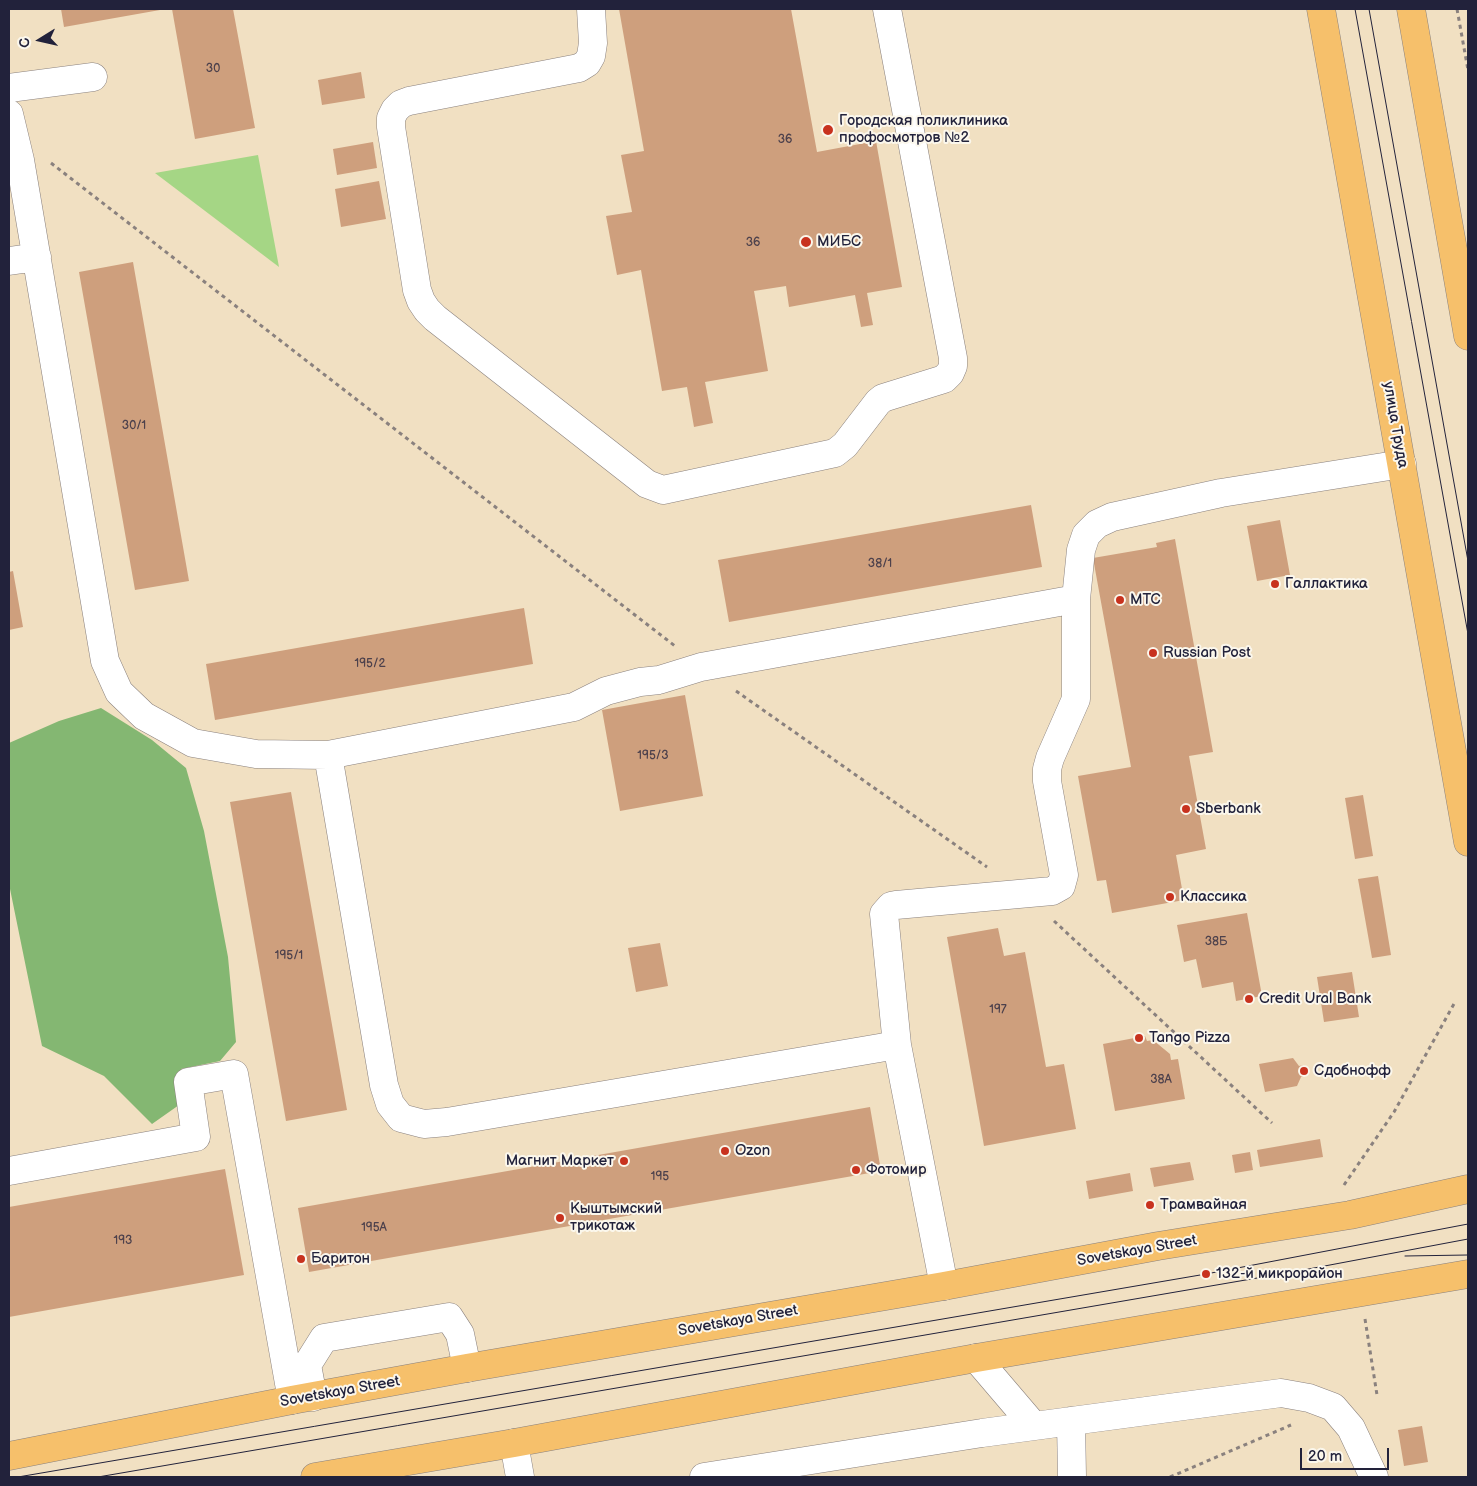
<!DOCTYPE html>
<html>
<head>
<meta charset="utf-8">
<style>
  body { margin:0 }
  #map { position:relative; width:1477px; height:1486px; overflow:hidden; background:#f1e0c2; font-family:"Balsamiq Sans",sans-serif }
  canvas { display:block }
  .frame { position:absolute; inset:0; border:10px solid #22223b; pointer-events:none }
  .north { position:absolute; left:15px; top:15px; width:50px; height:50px; -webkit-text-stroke:4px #fbf7ec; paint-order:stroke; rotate:260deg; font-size:14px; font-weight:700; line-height:20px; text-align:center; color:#22223b }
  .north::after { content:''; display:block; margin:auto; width:18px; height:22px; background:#22223b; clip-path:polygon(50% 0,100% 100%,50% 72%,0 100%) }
  .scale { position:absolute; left:1300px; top:1448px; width:89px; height:22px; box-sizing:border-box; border:2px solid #22223b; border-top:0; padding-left:6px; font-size:15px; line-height:18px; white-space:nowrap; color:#22223b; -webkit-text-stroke:4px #fbf7ec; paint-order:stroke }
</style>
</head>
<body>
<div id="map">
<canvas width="1477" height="1486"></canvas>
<div class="frame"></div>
<div class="north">С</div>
<div class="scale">20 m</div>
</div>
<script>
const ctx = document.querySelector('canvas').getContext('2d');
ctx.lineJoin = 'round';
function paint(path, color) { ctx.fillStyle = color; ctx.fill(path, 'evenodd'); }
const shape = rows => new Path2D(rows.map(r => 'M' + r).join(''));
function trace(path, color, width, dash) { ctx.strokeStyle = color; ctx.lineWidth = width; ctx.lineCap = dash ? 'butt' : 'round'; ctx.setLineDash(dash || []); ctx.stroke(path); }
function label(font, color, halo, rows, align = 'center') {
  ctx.font = font + ' "Balsamiq Sans",sans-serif'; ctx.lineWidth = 4; ctx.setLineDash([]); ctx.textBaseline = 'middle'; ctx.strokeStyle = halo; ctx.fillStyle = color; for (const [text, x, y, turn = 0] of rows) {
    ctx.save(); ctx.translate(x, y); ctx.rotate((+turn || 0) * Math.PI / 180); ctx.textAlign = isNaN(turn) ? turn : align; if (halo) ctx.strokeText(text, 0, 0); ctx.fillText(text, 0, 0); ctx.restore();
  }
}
const green = shape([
  [258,155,279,267,155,173]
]);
const forest = shape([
  [101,708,152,740,186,768,204,831,228,957,236,1042,220,1061,181,1069,179,1105,152,1124,104,1076,42,1046,9,884,9,743,59,721]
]);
const building = shape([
  [61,9,160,9,160,10,64,27],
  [172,9,233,9,255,128,195,139],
  [619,9,791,9,817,152,876,141,902,287,867,293,873,325,861,327,855,295,789,307,786,286,754,291,768,371,705,382,713,423,694,427,687,387,662,391,641,270,617,275,606,216,632,212,621,155,644,151],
  [361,72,365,98,322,105,318,80],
  [373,142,377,168,337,175,333,149],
  [379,181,386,219,341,227,335,189],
  [133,262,189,581,135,590,79,272],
  [1031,505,1042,567,729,622,718,560],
  [1280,520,1290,575,1257,581,1247,526],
  [1175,539,1213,752,1189,756,1206,849,1176,855,1184,900,1112,913,1106,880,1097,881,1078,776,1131,767,1093,558,1157,547,1156,543],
  [13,571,23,627,9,630,9,572],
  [524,608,533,664,215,720,206,664],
  [685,695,703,796,620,811,602,710],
  [291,792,347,1110,286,1121,230,802],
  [1363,795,1373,856,1355,859,1345,798],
  [1378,876,1391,955,1372,958,1358,879],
  [1247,913,1262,996,1236,1001,1233,982,1202,988,1196,959,1184,962,1177,925],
  [998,928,1004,956,1025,952,1046,1067,1064,1064,1076,1129,984,1146,947,937],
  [660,943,668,986,636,992,628,948],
  [1352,972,1359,1017,1324,1022,1317,977],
  [1145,1036,1147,1041,1153,1040,1170,1054,1171,1060,1178,1059,1185,1099,1115,1111,1103,1044],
  [1293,1058,1299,1066,1305,1065,1306,1076,1301,1077,1297,1086,1265,1092,1259,1064],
  [870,1107,881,1171,309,1272,298,1208],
  [1320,1139,1323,1157,1260,1167,1257,1150],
  [1250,1152,1253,1170,1235,1173,1232,1155],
  [1190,1162,1194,1180,1154,1187,1150,1168],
  [225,1169,244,1275,9,1317,9,1207],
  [1130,1173,1133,1191,1089,1199,1086,1181],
  [1422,1426,1428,1462,1404,1466,1398,1430]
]);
const path = shape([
  [1457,9,1468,70],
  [51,163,675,646],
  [736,691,987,867],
  [1054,921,1272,1123],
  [1344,1185,1394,1112,1455,1002],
  [1365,1319,1377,1395],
  [1170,1477,1291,1425]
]);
const minor = shape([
  [591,9,593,43,591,56,587,63,579,68,409,101,401,104,395,110,391,118,391,127,417,290,421,301,427,310,435,318,647,484,663,490,835,453,845,445,878,402,883,398,944,379,950,373,953,366,953,358,887,9],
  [9,88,93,77],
  [9,114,20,160,9,162],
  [20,160,105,661,119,692,144,716,193,743,256,754,328,755,574,707,606,691,640,682,659,680,701,667,1076,599,1081,550,1086,535,1097,524,1112,517,1221,493,1402,464],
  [9,261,37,257],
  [328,755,384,1085,390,1104,401,1118,424,1124,447,1122,897,1045],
  [9,1171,196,1137,188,1082,234,1074,292,1400],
  [944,1286,897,1045,884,914,891,906,896,905,1052,891,1061,886,1064,875,1047,781,1047,769,1050,758,1076,699,1076,599],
  [976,1358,1034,1426],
  [313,1397,307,1365,324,1338,449,1317,460,1334,467,1368],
  [1071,1421,1072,1477],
  [514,1443,520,1477],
  [704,1477,982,1433,1281,1393,1309,1398,1333,1407,1351,1428,1374,1477]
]);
const major = shape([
  [1321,9,1468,842],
  [1411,9,1468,336],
  [9,1456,292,1400,467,1368,944,1286,1158,1246,1350,1215,1468,1189],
  [315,1477,514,1443,976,1358,1468,1274]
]);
const tram = shape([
  [1355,9,1468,634],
  [1369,9,1468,561],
  [1405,1256,1468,1255],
  [18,1477,1206,1274,1468,1224],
  [98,1477,1298,1271,1468,1239]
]);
const markers = [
  [828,130,6,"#c8321e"],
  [806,242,6,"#c8321e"],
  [1275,584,5,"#c8321e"],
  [1120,600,5,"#c8321e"],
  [1153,653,5,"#c8321e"],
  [1186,809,5,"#c8321e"],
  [1170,897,5,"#c8321e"],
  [1249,999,5,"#c8321e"],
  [1139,1038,5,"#c8321e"],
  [1304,1071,5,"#c8321e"],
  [725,1151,5,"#c8321e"],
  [624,1161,5,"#c8321e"],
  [856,1170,5,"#c8321e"],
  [1150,1205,5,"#c8321e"],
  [560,1218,5,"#c8321e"],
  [301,1259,5,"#c8321e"],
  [1206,1274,5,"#c8321e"]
];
const numberNames = [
  ["30",213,69],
  ["36",785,140],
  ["36",753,243],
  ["30/1",134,426],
  ["38/1",880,564],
  ["195/2",370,664],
  ["195/3",653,756],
  ["38Б",1216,942],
  ["195/1",289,956],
  ["197",998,1010],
  ["38А",1161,1080],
  ["195",660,1177],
  ["195А",374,1228],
  ["193",123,1241]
];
const poiNames = [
  ["Городская поликлиника",839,121],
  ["профосмотров №2",839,138],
  ["МИБС",817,242],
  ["Галлактика",1285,584],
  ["МТС",1130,600],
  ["Russian Post",1163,653],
  ["Sberbank",1196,809],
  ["Классика",1180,897],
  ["Credit Ural Bank",1259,999],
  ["Tango Pizza",1149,1038],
  ["Сдобнофф",1314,1071],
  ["Ozon",735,1151],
  ["Магнит Маркет",614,1161,"right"],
  ["Фотомир",866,1170],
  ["Трамвайная",1160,1205],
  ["Кыштымский",570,1209],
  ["трикотаж",570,1226],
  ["Баритон",311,1259],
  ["132-й микрорайон",1216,1274]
];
const streetNames = [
  ["улица Труда",1395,425,80],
  ["Sovetskaya Street",1137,1251,-10],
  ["Sovetskaya Street",738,1321,-10],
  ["Sovetskaya Street",340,1392,-10]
];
paint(green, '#a5d685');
paint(forest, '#84b772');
paint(building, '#ce9f7d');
trace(minor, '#8a817e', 29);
trace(major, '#8a817e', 29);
trace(path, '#8a817e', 3, [4, 4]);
trace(minor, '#fff', 28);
trace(major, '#f6c06b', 28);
trace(tram, '#22223b', 1);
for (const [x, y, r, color] of markers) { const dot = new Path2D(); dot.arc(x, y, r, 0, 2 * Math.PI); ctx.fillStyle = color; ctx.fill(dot); trace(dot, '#fbf7ec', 2); }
label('12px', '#4d414c', null, numberNames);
label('15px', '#22223b', '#fbf7ec', poiNames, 'left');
label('15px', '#22223b', '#fbf7ec', streetNames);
</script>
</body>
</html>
